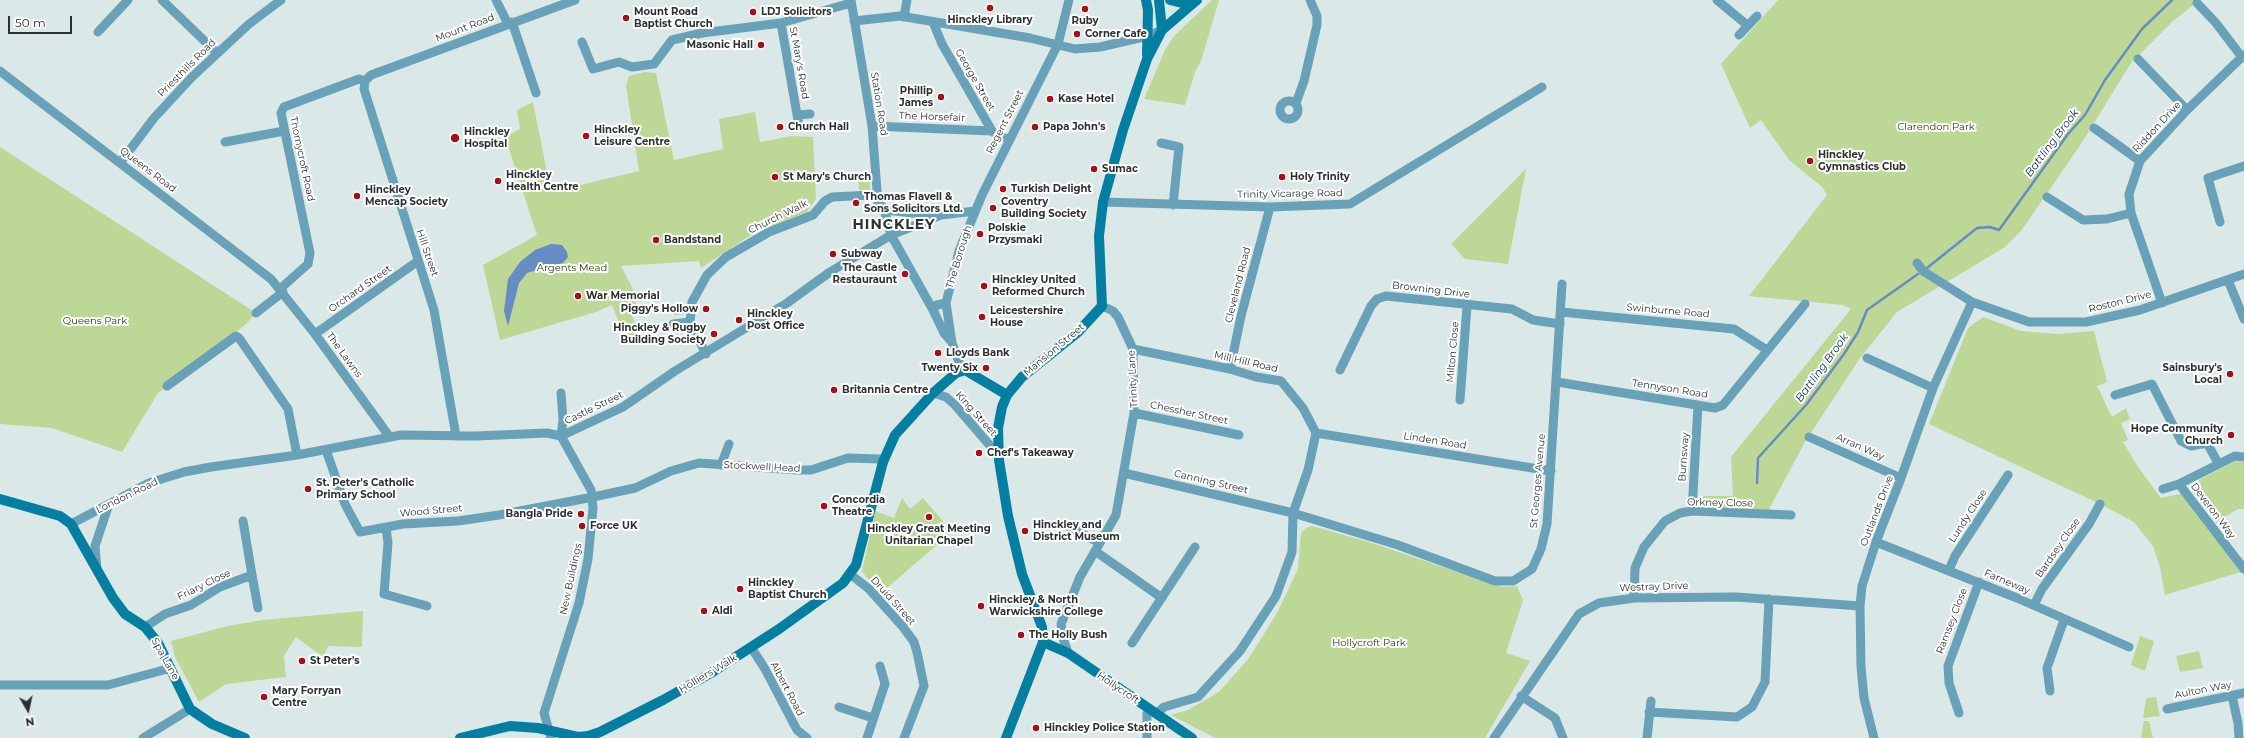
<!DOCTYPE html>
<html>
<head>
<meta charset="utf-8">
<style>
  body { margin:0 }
  #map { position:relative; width:2244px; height:738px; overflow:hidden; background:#dbe8e8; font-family:Montserrat,sans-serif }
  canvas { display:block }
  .north { position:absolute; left:8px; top:690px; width:40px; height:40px; -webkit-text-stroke:3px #fff; paint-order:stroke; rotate:171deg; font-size:11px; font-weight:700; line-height:16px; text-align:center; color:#2c3130 }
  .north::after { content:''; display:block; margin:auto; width:14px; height:18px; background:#2c3130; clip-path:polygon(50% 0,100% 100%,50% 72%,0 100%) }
  .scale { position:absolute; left:8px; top:16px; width:64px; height:18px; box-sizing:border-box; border:2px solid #2c3130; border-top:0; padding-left:5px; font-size:12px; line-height:14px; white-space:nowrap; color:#2c3130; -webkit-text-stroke:3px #fff; paint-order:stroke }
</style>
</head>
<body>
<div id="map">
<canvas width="2244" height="738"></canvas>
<div class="north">N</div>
<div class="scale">50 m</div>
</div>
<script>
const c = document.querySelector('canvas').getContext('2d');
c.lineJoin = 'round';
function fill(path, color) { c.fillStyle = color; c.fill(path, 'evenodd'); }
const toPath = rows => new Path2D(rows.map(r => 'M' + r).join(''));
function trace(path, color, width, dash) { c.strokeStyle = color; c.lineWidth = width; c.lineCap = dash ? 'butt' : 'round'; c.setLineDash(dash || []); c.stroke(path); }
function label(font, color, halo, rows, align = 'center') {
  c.font = font + ' Montserrat,sans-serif'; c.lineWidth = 4; c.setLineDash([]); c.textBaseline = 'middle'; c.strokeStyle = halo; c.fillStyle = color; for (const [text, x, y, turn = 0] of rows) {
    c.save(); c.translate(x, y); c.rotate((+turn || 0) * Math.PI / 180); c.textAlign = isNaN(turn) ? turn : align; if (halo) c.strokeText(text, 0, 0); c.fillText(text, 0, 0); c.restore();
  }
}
const green = toPath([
  [1212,0,1219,0,1201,61,1195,72,1185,105,1144,99,1165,50,1174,36],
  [1778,0,2200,0,2173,21,2131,63,2081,144,2021,231,2005,247,1897,312,1860,358,1805,442,1768,511,1698,507,1699,496,1733,496,1731,457,1851,309,1843,305,1749,296,1827,195,1822,187,1789,160,1761,120,1750,128,1721,64],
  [645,72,656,73,674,160,723,149,719,119,755,112,760,142,792,136,813,137,816,199,807,212,751,235,701,268,699,261,621,266,634,291,636,304,628,307,638,329,633,345,624,324,620,325,612,305,596,312,500,340,483,265,537,235,505,137,520,129,517,110,533,102,551,192,639,171,626,86,629,76],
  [0,147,256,313,245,325,158,393,122,452,52,428,0,424],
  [1526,169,1508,264,1465,259,1451,244],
  [858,174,870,174,870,190,859,190],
  [1983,317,2021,331,2057,334,2094,331,2107,382,2097,386,2112,417,2126,408,2130,419,2121,423,2128,440,2123,442,2138,467,2161,498,2185,493,2244,571,2165,595,2160,567,2153,546,2134,522,2100,504,1929,424,1968,328],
  [2236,461,2244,462,2244,509,2238,509,2216,522,2194,493,2195,482],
  [902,498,910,509,923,498,942,520,950,534,881,593,862,572,875,511,894,518],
  [1312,526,1369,542,1502,587,1517,586,1523,600,1506,653,1530,661,1485,738,1215,738,1171,715,1188,710,1219,692,1249,658,1277,613,1298,569,1301,533,1306,528],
  [363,611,362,647,328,646,323,657,296,637,284,656,286,677,226,684,199,702,175,657,171,641,228,626,262,620],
  [2140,636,2154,641,2145,671,2131,665],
  [2199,651,2203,668,2180,672,2176,656],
  [2156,697,2160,716,2143,718,2146,698],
  [2144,721,2149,721,2153,738,2141,738]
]);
const water = toPath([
  [551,244,562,245,567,252,568,257,563,263,527,273,519,283,508,326,504,311,508,279,520,262,535,250]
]);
const stream = toPath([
  [1927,268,1977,228,1990,227,1999,230,2068,134,2085,115,2105,80,2142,29,2172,0],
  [1757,483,1758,458,1806,405,1844,354,1858,332,1867,310,1918,274]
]);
const street = toPath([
  [162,0,217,53],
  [496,0,508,24],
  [851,0,872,126,878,203,886,210,921,214,941,215,975,211],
  [1717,0,1747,25],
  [2197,3,2216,23,2241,56],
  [904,17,907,0],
  [854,21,900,16,1030,38,1075,49,1100,47,1148,36,1162,30],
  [512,22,536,93],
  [933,22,942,44,992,131,998,136,1009,139],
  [781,23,799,126,794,127],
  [98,32,128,0],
  [1739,35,1757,16],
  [582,42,593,69,619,62,632,67,654,64,672,40,702,33,781,23,851,3],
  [2138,59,2187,110],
  [0,71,271,279,315,334,389,436],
  [365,81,364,89,434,310,456,436],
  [365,81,371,75,575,0],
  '1280 110a9 9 0 1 1 18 0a9 9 0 1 1-18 0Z',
  [1296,103,1304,81,1317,25,1317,16,1310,0],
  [797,115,810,114],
  [872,126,992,131],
  [2094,128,2140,161],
  [225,142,284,131],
  [1161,143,1179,147,1173,205],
  [120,163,154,118,192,77,249,24,281,0],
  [2047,197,2083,220,2107,219,2131,213],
  [1103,202,1270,207,1350,204,1542,87],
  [884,209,891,235,933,310],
  [2220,222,2208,178,2244,166],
  [1917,263,1923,271,1972,302,2029,322,2086,322,2140,310,2244,274],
  [2228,280,2244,319],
  [281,288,308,264,310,253,281,113,284,107,359,79,365,81],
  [946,303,937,305,933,310,944,333,950,340],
  [2162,303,2131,213,2129,194,2140,161,2187,110,2244,55],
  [676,310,690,309],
  [1561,312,1734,329,1767,350],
  [256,313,283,292],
  [673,324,690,322],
  [315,334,418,261],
  [1133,349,1230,369,1256,377,1281,381,1303,408,1316,433,1308,470,1293,513,1292,552,1276,596,1240,651,1198,697,1164,707,1156,714],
  [706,354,690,322,692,302,707,275,726,257,769,232,813,215,825,201,832,197,872,195,877,192],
  [1867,358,1933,388],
  [1230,369,1241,316,1270,207],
  [962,370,952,343,946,303,959,251,982,195,1058,44,1069,0],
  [1340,370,1371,306,1377,299,1386,296,1512,309,1533,320,1560,324],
  [1557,382,1715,408,1723,405,1805,304],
  [167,386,236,336,239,338,288,409,297,455],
  [561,393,563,420,561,436],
  [933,393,946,397,955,405,999,456],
  [2115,395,2152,384,2181,441,2191,446,2207,443,2218,463],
  [1460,400,1467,306],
  [1134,413,1239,435],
  [1316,433,1551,471],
  [1809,437,1901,478],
  [326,450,345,504,360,532,403,524,458,521,499,515,593,497,635,488,671,471,699,463,797,470,811,470,848,458,879,459,883,462],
  [2244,457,2235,456,2179,484,2244,569],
  [721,465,729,444],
  [1124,473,1293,513,1398,545,1495,581,1513,581,1532,569,1541,549,1547,524,1562,284],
  [2163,489,2179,484],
  [1692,511,1698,405],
  [71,524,149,483,184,472,211,467,297,455,401,435,476,436,547,433,561,436,623,407,675,371,787,303,830,272,891,235,941,215],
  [1069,527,1100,543],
  [386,528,388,543,384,594,427,606],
  [1876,542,2017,598,2129,647],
  [1095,551,1162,598],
  [97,569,95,546,109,504],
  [1949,570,1955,556,2008,475],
  [850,574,869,589,903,627,914,642,917,652,924,686,904,738],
  [252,575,258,608],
  [1634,598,1635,568,1644,547,1665,521,1680,513,1692,511,1791,515],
  [2034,605,2042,589,2089,524,2100,504],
  [145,627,165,614,191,605,220,587,252,575,243,521],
  [1132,643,1195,547],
  [751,647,765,669,797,730,807,738],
  [1068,653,1063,638,1061,624,1080,577,1116,515,1134,413,1133,349,1118,317,1113,311,1102,306],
  [0,685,108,685,171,668],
  [2050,691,2047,668,2064,620],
  [1521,696,1555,718,1563,738],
  [2232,696,2238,723,2239,738],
  [839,707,873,718],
  [2167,709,2244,693],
  [1649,712,1737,717,1752,707,1765,682,1769,599],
  [1959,713,1949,683,1948,666,1979,582],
  [143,738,190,709],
  [551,738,544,713,579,603,588,559,593,508,591,490,561,436],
  [867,738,885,684,880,666],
  [1147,738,1147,714,1149,709],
  [1494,738,1579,614,1599,603,1634,598,1736,597,1860,606],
  [1647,738,1651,701],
  [1874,738,1864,698,1861,667,1860,606,1862,586,1876,542,1901,478,1933,388,1972,302]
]);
const secondary = toPath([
  [1146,0,1148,10,1147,55],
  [1170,0,1190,5],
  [1162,30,1197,0],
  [0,499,60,516,71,524,113,598,125,614,145,627,158,643,190,709,212,724,245,738],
  [1043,642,1068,653,1192,738],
  [460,738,510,726,538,728,578,737,588,736,600,732,663,700,711,673,779,629,843,583,856,565,883,462,895,435,933,393,956,373,965,370,1007,395],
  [1006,738,1043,642,1042,627,1022,574,1008,516,999,460,998,428,1002,407,1007,395,1022,377,1078,332,1102,306,1099,236,1103,202,1123,130,1147,59,1162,30,1159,0]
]);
const markers = [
  [990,8,4,"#a60f1a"],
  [1085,9,4,"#a60f1a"],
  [753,12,4,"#a60f1a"],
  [626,18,4,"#a60f1a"],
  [1077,34,4,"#a60f1a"],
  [761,45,4,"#a60f1a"],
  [941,97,4,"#a60f1a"],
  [1050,99,4,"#a60f1a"],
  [780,127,4,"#a60f1a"],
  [1035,127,4,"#a60f1a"],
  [586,136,4,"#a60f1a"],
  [455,138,5,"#a60f1a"],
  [1810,161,4,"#a60f1a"],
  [1094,169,4,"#a60f1a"],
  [775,177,4,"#a60f1a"],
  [1282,177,4,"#a60f1a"],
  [498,181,4,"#a60f1a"],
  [1003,189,4,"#a60f1a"],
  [357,196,4,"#a60f1a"],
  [856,203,4,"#a60f1a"],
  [993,208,4,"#a60f1a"],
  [980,234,4,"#a60f1a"],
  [656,240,4,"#a60f1a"],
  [833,254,4,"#a60f1a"],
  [905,274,4,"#a60f1a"],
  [984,286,4,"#a60f1a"],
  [578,296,4,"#a60f1a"],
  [706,309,4,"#a60f1a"],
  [982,317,4,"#a60f1a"],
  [739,320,4,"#a60f1a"],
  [714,334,4,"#a60f1a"],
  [938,353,4,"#a60f1a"],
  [986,368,4,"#a60f1a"],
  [2230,374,4,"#a60f1a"],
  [834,390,4,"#a60f1a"],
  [2231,435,4,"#a60f1a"],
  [979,453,4,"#a60f1a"],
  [308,489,4,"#a60f1a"],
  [824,506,4,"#a60f1a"],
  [581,514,4,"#a60f1a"],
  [929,517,4,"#a60f1a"],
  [582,526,4,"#a60f1a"],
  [1025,531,4,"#a60f1a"],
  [740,589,4,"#a60f1a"],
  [981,606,4,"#a60f1a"],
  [704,611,4,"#a60f1a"],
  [1021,635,4,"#a60f1a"],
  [302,661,4,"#a60f1a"],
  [264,697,4,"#a60f1a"],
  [1036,728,4,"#a60f1a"]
];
const poiNames = [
  ["Mount Road",634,12],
  ["Baptist Church",634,24],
  ["LDJ Solicitors",761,12],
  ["Hinckley Library",990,20,"center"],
  ["Ruby",1085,21,"center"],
  ["Corner Cafe",1085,34],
  ["Masonic Hall",753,45,"right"],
  ["Phillip",933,91,"right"],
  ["James",933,103,"right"],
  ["Kase Hotel",1058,99],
  ["Church Hall",788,127],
  ["Papa John's",1043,127],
  ["Hinckley",594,130],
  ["Leisure Centre",594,142],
  ["Hinckley",464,132],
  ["Hospital",464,144],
  ["Hinckley",1818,155],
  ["Gymnastics Club",1818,167],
  ["Sumac",1102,169],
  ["Hinckley",506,175],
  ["Health Centre",506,187],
  ["St Mary's Church",783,177],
  ["Holy Trinity",1290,177],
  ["Turkish Delight",1011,189],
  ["Hinckley",365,190],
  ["Mencap Society",365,202],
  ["Thomas Flavell &",864,197],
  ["Sons Solicitors Ltd.",864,209],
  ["Coventry",1001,202],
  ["Building Society",1001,214],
  ["Polskie",988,228],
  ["Przysmaki",988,240],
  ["Bandstand",664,240],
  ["Subway",841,254],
  ["The Castle",897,268,"right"],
  ["Restauraunt",897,280,"right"],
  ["Hinckley United",992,280],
  ["Reformed Church",992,292],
  ["War Memorial",586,296],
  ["Piggy's Hollow",698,309,"right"],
  ["Leicestershire",990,311],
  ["House",990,323],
  ["Hinckley",747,314],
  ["Post Office",747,326],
  ["Hinckley & Rugby",706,328,"right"],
  ["Building Society",706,340,"right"],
  ["Lloyds Bank",946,353],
  ["Twenty Six",978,368,"right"],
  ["Sainsbury's",2222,368,"right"],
  ["Local",2222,380,"right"],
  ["Britannia Centre",842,390],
  ["Hope Community",2223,429,"right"],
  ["Church",2223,441,"right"],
  ["Chef's Takeaway",987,453],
  ["St. Peter's Catholic",316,483],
  ["Primary School",316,495],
  ["Concordia",832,500],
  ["Theatre",832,512],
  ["Bangla Pride",573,514,"right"],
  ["Hinckley and",1033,525],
  ["District Museum",1033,537],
  ["Force UK",590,526],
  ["Hinckley Great Meeting",929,529,"center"],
  ["Unitarian Chapel",929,541,"center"],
  ["Hinckley",748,583],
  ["Baptist Church",748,595],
  ["Hinckley & North",989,600],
  ["Warwickshire College",989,612],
  ["Aldi",712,611],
  ["The Holly Bush",1029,635],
  ["St Peter's",310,661],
  ["Mary Forryan",272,691],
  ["Centre",272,703],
  ["Hinckley Police Station",1044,728]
];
const streetNames = [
  ["Mount Road",465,28,-21],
  ["St Mary's Road",799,63,80],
  ["Priesthills Road",187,68,-45],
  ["George Street",975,80,60],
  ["Station Road",879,104,81],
  ["The Horsefair",932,117,2],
  ["Regent Street",1005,122,-63],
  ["Riddon Drive",2157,127,-47],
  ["Thornycroft Road",302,159,78],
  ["Queens Road",148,170,37],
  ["Trinity Vicarage Road",1290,194,-1],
  ["Church Walk",778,217,-26],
  ["Hill Street",427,253,71],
  ["The Borough",959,257,-73],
  ["Cleveland Road",1238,285,-76],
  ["Orchard Street",360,289,-35],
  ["Browning Drive",1431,290,7],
  ["Roston Drive",2120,302,-14],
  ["Swinburne Road",1668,311,5],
  ["Mansion Street",1054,350,-40],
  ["Milton Close",1453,352,-85],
  ["The Lawns",344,355,54],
  ["Mill Hill Road",1246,362,13],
  ["Trinity Lane",1133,379,-93],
  ["Tennyson Road",1670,389,9],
  ["Castle Street",594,408,-26],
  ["Chessher Street",1189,413,12],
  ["King Street",976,414,48],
  ["Linden Road",1435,441,9],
  ["Arran Way",1860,447,24],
  ["Burnsway",1684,457,-86],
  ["Stockwell Head",762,467,3],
  ["St Georges Avenue",1538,481,-85],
  ["Canning Street",1211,482,13],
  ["London Road",127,496,-26],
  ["Orkney Close",1720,503,1],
  ["Wood Street",431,511,-5],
  ["Outlands Drive",1877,511,-69],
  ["Deveron Way",2213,511,53],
  ["Lundy Close",1968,516,-57],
  ["Bardsey Close",2058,548,-55],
  ["New Buildings",571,579,-78],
  ["Farneway",2007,582,23],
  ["Friary Close",204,585,-26],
  ["Westray Drive",1654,587,-2],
  ["Druid Street",893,601,48],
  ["Ramsey Close",1952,621,-69],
  ["Spa Lane",165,659,61],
  ["Holliers Walk",708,674,-31],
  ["Hollycroft",1118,688,34],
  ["Albert Road",787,689,62],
  ["Aulton Way",2203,690,-11]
];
const parkNames = [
  ["Clarendon Park",1936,127],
  ["Argents Mead",572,268],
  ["Queens Park",95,321],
  ["Hollycroft Park",1369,643]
];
const waterNames = [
  ["Battling Brook",2052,143,-53],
  ["Battling Brook",1822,368,-54]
];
const districtNames = [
  ["HINCKLEY",894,225]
];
fill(green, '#bdd796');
fill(water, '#678bc3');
trace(stream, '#678bc3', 2.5);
trace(street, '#68a1b8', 9);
trace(secondary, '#057fa1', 10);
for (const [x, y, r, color] of markers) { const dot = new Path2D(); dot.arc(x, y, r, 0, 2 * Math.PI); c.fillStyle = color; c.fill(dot); trace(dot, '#fff', 1.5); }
label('bold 10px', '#2c3130', '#fff', poiNames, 'left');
label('10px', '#2c3130', '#fff', streetNames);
label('10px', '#2d3c0b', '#fff', parkNames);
label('italic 11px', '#05275a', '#fff', waterNames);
c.letterSpacing = '1px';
label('bold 14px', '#2c3130', '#fff', districtNames);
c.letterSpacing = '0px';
</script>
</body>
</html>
